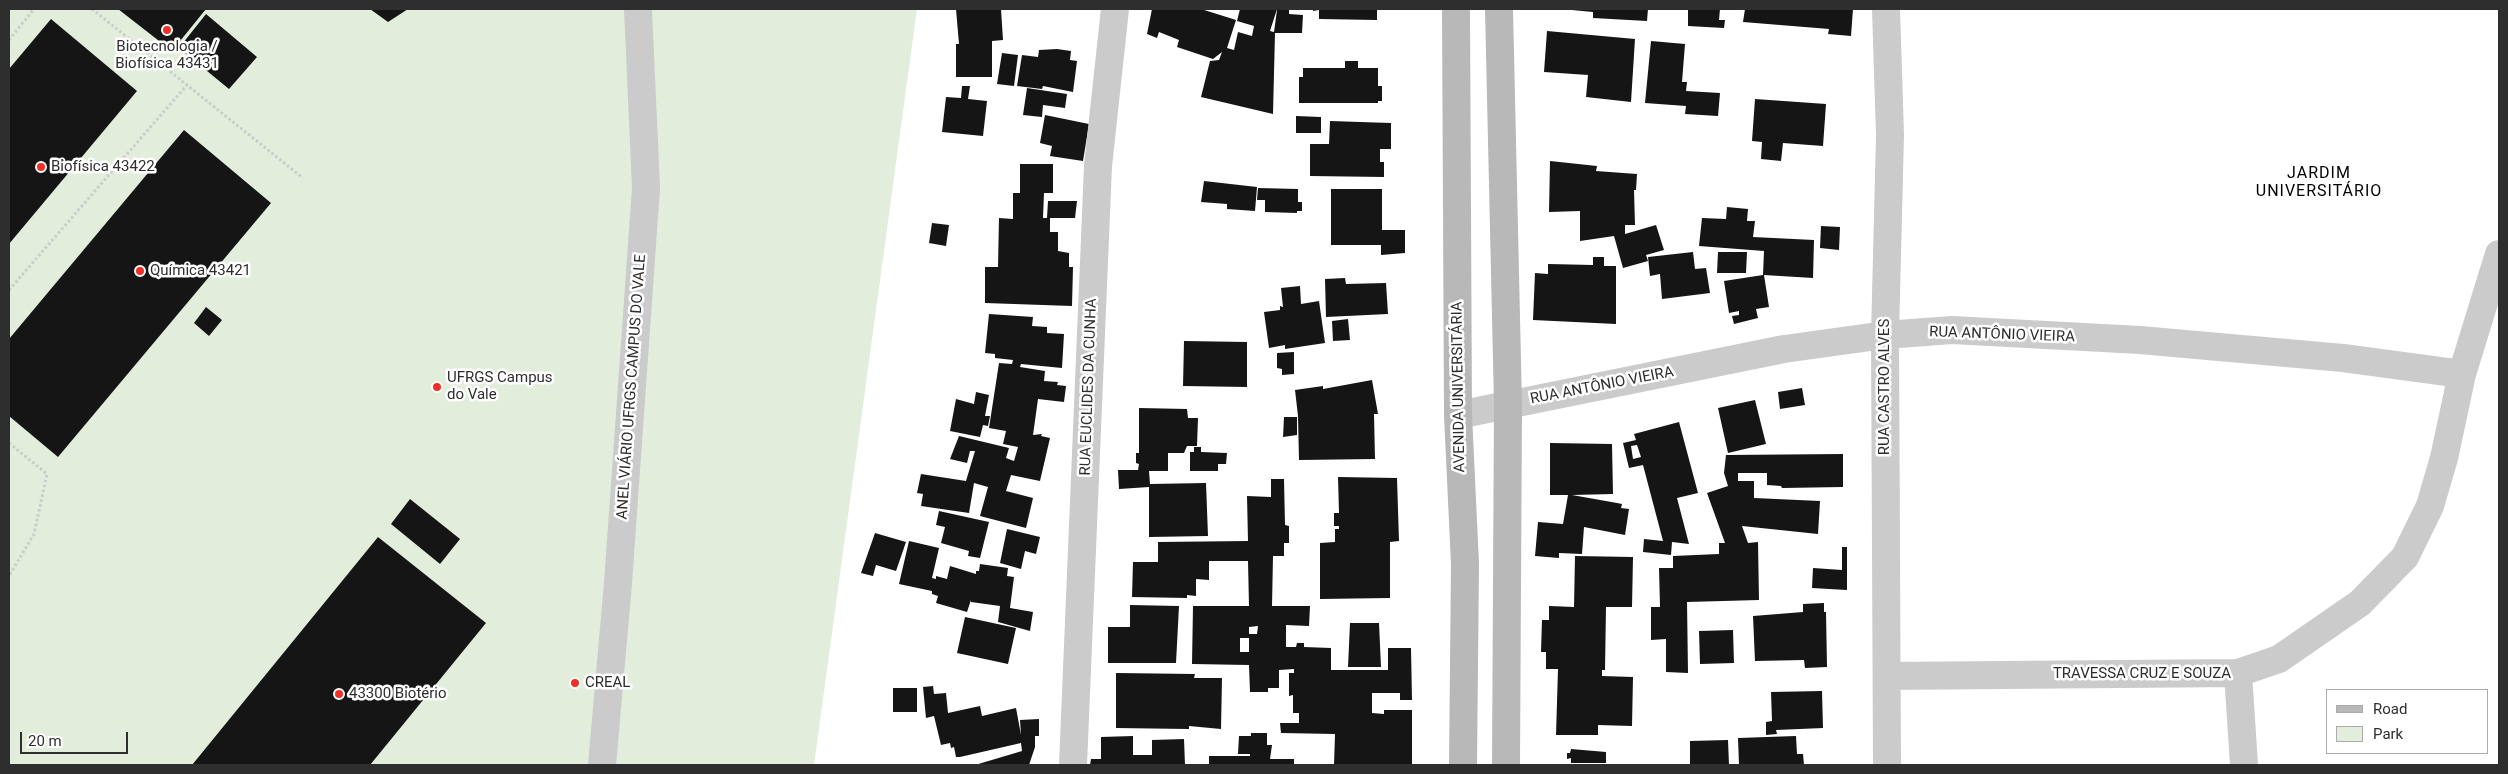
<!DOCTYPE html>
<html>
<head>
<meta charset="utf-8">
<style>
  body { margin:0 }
  #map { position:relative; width:2508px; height:774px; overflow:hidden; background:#fff; font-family:Roboto,sans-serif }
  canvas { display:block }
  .frame { position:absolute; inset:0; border:10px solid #2e2e2e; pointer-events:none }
  .legend { position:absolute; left:2326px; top:689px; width:162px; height:65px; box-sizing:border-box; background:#fff; border:1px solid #ababab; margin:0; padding:6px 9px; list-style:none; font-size:15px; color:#2e2e2e }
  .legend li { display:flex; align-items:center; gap:10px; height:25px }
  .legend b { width:25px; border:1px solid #ababab }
  .scale { position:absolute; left:20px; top:732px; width:108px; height:22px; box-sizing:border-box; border:2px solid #2e2e2e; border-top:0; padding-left:6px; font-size:15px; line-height:18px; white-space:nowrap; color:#2e2e2e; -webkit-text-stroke:4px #fff; paint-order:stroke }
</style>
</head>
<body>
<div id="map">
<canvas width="2508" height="774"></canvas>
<div class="frame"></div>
<ul class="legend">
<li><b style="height:6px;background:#b8b8b8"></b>Road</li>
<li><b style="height:14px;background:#e3eddb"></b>Park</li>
</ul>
<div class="scale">20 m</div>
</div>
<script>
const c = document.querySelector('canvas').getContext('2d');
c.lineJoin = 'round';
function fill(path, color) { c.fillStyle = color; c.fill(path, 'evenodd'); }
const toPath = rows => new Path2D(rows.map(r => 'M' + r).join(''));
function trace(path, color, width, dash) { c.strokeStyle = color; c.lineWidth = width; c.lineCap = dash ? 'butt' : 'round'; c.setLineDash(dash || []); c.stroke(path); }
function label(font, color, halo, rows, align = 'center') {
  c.font = font + ' Roboto,sans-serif'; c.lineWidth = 5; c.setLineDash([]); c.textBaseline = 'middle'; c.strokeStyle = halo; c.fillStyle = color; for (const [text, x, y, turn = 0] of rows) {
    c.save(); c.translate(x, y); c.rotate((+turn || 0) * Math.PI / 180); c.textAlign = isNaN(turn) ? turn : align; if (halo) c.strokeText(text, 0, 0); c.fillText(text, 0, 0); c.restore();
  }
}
const green = toPath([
  [9,9,917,9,814,765,9,765]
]);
const building = toPath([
  [118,9,206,9,172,51],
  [370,9,408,9,388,22],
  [956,9,1001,9,1003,40,992,41,992,77,956,77,956,44,959,44],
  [1152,9,1201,9,1236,20,1227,48,1234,50,1238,32,1252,36,1254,26,1237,21,1240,9,1277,9,1270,31,1274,32,1277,10,1289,9,1289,14,1303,15,1302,33,1275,33,1273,114,1201,97,1210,61,1219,60,1222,52,1213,59,1177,47,1179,40,1159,32,1157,38,1147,34],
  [1313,9,1377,9,1377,20,1319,19,1319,10,1313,11],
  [1561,9,1648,9,1647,21,1593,18,1593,12],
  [1688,9,1720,9,1719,20,1725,20,1724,28,1688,26],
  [1745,9,1853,9,1851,36,1828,34,1829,29,1743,22],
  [206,14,257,57,229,89,179,48],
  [51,19,137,91,9,244,9,69],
  [1547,31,1635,39,1631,102,1586,97,1588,75,1544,72],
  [1651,41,1685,44,1682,82,1687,82,1686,91,1720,93,1718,116,1685,114,1686,106,1645,103],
  [1057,49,1071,51,1070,60,1077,61,1073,92,1043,86,1042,89,1017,86,1022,55,1038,57,1039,50],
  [1002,53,1018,55,1014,86,997,84],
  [1345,61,1358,61,1358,68,1378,68,1378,86,1382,86,1382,101,1378,101,1378,103,1299,103,1299,77,1303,77,1303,68,1345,68],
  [962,86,970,86,968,99,987,101,983,136,942,132,946,97,961,98],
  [1027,88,1067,94,1065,108,1043,105,1042,117,1023,115],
  [1755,99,1826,104,1823,146,1783,143,1781,161,1761,159,1762,142,1752,141],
  [1045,115,1089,124,1083,161,1050,156,1052,146,1040,143],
  [1296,116,1321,117,1321,133,1296,133],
  [1330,121,1391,123,1391,149,1380,149,1380,162,1384,162,1384,177,1310,176,1310,144,1329,144],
  [184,130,271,203,58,457,9,416,9,339],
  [1550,161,1597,166,1596,171,1637,174,1636,190,1634,190,1635,225,1625,225,1625,234,1656,225,1664,250,1646,255,1648,261,1623,268,1614,236,1580,241,1580,211,1549,212],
  [1020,164,1053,164,1053,193,1044,193,1043,218,1047,218,1048,201,1077,201,1075,218,1050,218,1050,232,1058,232,1058,251,1069,253,1069,267,1073,267,1072,306,985,303,985,267,998,267,999,218,1013,219,1013,193,1020,193],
  [1204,181,1257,187,1255,211,1227,209,1227,204,1201,202],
  [1258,188,1298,189,1298,202,1302,202,1302,211,1297,211,1297,213,1265,212,1265,200,1257,200],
  [1331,189,1382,189,1382,230,1405,230,1405,253,1381,255,1381,245,1331,245],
  [1727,207,1748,209,1747,221,1755,221,1753,237,1814,240,1813,278,1764,275,1769,307,1756,309,1758,318,1734,324,1732,316,1739,315,1739,311,1729,313,1724,281,1763,275,1764,251,1699,246,1702,218,1726,219],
  [932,223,949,225,946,246,929,243],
  [1821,226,1840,227,1839,250,1820,248],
  [1693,252,1695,269,1706,268,1710,293,1662,299,1660,274,1650,276,1648,257],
  [1718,252,1747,252,1746,273,1717,273],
  [1593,257,1604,257,1604,266,1616,266,1616,324,1533,320,1535,273,1548,274,1548,264,1593,265],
  [1345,278,1346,284,1386,283,1388,314,1326,317,1325,279],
  [1300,286,1301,304,1319,301,1325,343,1285,349,1285,345,1269,348,1264,312,1280,310,1280,306,1283,307,1281,288],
  [206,307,222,320,209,336,194,323],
  [989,314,1033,317,1032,326,1047,327,1047,333,1064,334,1062,368,1021,364,1020,367,1045,371,1044,381,1058,382,1057,385,1066,386,1064,402,1038,399,1033,435,1042,434,1041,436,1050,438,1040,481,1011,475,1006,491,1033,498,1026,528,980,516,988,487,974,483,969,513,921,506,923,494,917,493,921,474,966,481,975,451,970,451,967,463,950,459,959,436,1009,448,1006,458,1014,461,1018,447,1003,444,1006,431,989,428,999,363,1012,364,1013,360,995,358,995,354,985,353],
  [1348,319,1350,340,1333,341,1332,321],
  [1184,341,1247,342,1247,387,1183,386],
  [1294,352,1294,374,1282,375,1282,369,1277,368,1277,353],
  [1372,380,1378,414,1374,414,1375,459,1299,460,1298,416,1295,390,1323,386,1323,389],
  [1802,388,1805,405,1780,409,1778,392],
  [976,392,989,395,985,416,990,416,988,426,983,425,980,437,950,431,956,399,974,404],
  [1755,400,1766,444,1728,453,1718,408],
  [1139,408,1187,409,1188,418,1198,418,1197,446,1187,446,1184,453,1168,453,1168,471,1149,471,1150,484,1206,483,1208,536,1149,537,1149,487,1119,489,1118,470,1138,470,1139,464,1136,463,1136,453,1139,453],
  [1284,417,1297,417,1297,435,1283,437],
  [1679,422,1698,493,1677,498,1689,544,1672,542,1671,555,1643,552,1644,539,1663,541,1643,465,1629,468,1623,443,1636,440,1634,434],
  [1637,445,1641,457,1633,459,1631,446],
  [1550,443,1612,444,1613,494,1572,495,1617,503,1622,504,1621,508,1629,509,1625,535,1584,527,1582,554,1559,553,1559,558,1535,556,1538,522,1563,524,1568,495,1550,495],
  [1194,447,1201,447,1201,452,1227,453,1226,464,1218,464,1218,471,1190,471,1190,452,1194,452],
  [1843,454,1843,487,1782,488,1781,486,1767,485,1767,473,1738,473,1738,481,1754,481,1754,498,1820,501,1818,534,1742,526,1748,543,1758,542,1759,600,1687,602,1688,673,1666,672,1666,639,1651,640,1651,607,1660,607,1659,568,1673,568,1673,556,1719,554,1719,543,1725,543,1707,493,1728,486,1724,473,1726,455],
  [1338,477,1397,478,1399,541,1390,542,1390,598,1320,599,1320,543,1335,542,1335,529,1339,529,1339,526,1334,526,1334,513,1339,513],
  [1271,479,1284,479,1285,525,1289,526,1289,543,1284,543,1284,556,1273,556,1272,606,1310,606,1309,626,1286,625,1286,647,1296,647,1297,643,1304,643,1304,647,1331,648,1331,670,1388,670,1388,648,1411,648,1412,700,1400,700,1400,693,1372,693,1372,713,1384,714,1384,710,1412,710,1412,765,1334,765,1335,734,1281,733,1280,723,1299,723,1299,713,1293,713,1293,695,1289,696,1289,673,1294,673,1294,669,1279,670,1279,688,1268,688,1268,692,1250,692,1249,665,1192,664,1193,606,1249,606,1248,561,1209,561,1209,580,1196,579,1196,596,1187,595,1187,598,1132,597,1133,562,1158,562,1158,542,1248,541,1247,496,1271,497],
  [1258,626,1257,634,1249,634,1249,627],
  [1240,638,1249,638,1249,652,1240,652],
  [410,499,460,539,440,564,391,524],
  [939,511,989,522,980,558,968,556,969,551,941,543,945,527,936,525],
  [1007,529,1040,537,1036,554,1025,551,1021,569,1000,563],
  [875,533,906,542,896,571,876,565,873,576,861,573],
  [378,537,486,623,370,765,192,765],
  [909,541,939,548,932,578,936,579,936,576,947,579,950,566,976,574,976,571,979,571,980,564,1008,568,1007,576,1014,577,1010,608,1033,612,1030,631,998,622,1000,606,971,602,971,600,967,612,936,603,938,596,932,594,932,591,899,584],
  [1842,547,1847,547,1847,590,1812,588,1813,568,1842,570],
  [1575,556,1633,557,1632,607,1606,607,1605,670,1602,670,1602,676,1633,677,1632,726,1598,725,1598,735,1556,735,1558,669,1546,669,1546,652,1541,652,1542,620,1549,620,1549,606,1574,607],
  [1824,603,1824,612,1826,612,1827,667,1805,668,1804,660,1755,661,1753,616,1803,612,1803,604],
  [1130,605,1179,606,1176,663,1108,663,1108,627,1130,627],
  [965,617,1016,628,1008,664,957,653],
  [1350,623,1379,623,1381,667,1348,667],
  [1733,630,1734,663,1700,664,1699,631],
  [1116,673,1195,674,1194,678,1222,678,1221,729,1189,726,1189,729,1116,728],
  [933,686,934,694,946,693,948,713,980,706,982,716,1016,708,1021,735,1020,720,1039,719,1039,736,1035,736,1035,747,1029,765,975,765,1022,751,1021,743,960,757,956,757,954,747,951,748,950,743,941,745,934,716,926,718,923,687],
  [893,688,917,688,917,712,893,712],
  [1822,691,1823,728,1776,730,1777,734,1766,735,1766,722,1772,721,1771,692],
  [1251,733,1267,733,1267,745,1272,745,1270,759,1294,759,1294,765,1209,765,1209,756,1250,756,1250,754,1238,754,1239,736,1251,736],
  [1133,736,1133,755,1152,755,1152,740,1184,739,1185,765,1090,765,1091,759,1101,759,1101,737],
  [1796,736,1797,754,1803,754,1804,765,1739,765,1738,738],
  [1728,740,1729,765,1690,765,1690,741],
  [1571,749,1606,752,1606,763,1571,763,1571,758,1567,759,1567,753,1570,753]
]);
const path = toPath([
  [92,9,303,178],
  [9,40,34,9],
  [9,290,187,85],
  [9,443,47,474,34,534,9,576]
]);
const minor = toPath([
  [1886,9,1890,135,1885,335,1887,765],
  [1458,415,1784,349,1885,335,1952,330,2140,340,2343,358,2462,374],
  [2238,673,2244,765],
  [1887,676,2238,673,2279,659,2360,603,2405,557,2430,506,2444,458,2462,374,2499,254],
  [1073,765,1098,166,1115,9]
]);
const tertiary = toPath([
  [602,765,618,583,646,188,638,9]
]);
const secondary = toPath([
  [1456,9,1458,415,1465,564,1463,765],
  [1499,9,1508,405,1506,765]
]);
const markers = [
  [167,30,5,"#f03026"],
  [41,167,5,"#f03026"],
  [140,271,5,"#f03026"],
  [437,387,5,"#f03026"],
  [575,683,5,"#f03026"],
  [339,694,5,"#f03026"]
];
const poiNames = [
  ["Biotecnologia /",167,47,"center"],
  ["Biofísica 43431",167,64,"center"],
  ["Biofísica 43422",51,167],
  ["Química 43421",150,271],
  ["UFRGS Campus",447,378],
  ["do Vale",447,395],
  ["CREAL",585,683],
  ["43300 Biotério",349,694]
];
const streetNames = [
  ["RUA ANTÔNIO VIEIRA",2002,335,2],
  ["RUA ANTÔNIO VIEIRA",1602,386,-11],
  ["ANEL VIÁRIO UFRGS CAMPUS DO VALE",632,387,-86],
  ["RUA EUCLIDES DA CUNHA",1089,387,-88],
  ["AVENIDA UNIVERSITÁRIA",1459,387,-91],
  ["RUA CASTRO ALVES",1885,387,-90],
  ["TRAVESSA CRUZ E SOUZA",2142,674]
];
const neighbourhoodNames = [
  ["JARDIM",2319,174],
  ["UNIVERSITÁRIO",2319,192]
];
fill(green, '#e3eddb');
fill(building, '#151515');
trace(path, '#cbcbcb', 3, [2.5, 2.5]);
trace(minor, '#cbcbcb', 28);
trace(tertiary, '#cbcbcb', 28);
trace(secondary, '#b8b8b8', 28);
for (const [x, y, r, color] of markers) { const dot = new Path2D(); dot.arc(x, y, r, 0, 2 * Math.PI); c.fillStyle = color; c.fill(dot); trace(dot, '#fff', 2); }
label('15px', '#2e2e2e', '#fff', poiNames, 'left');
label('15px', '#2e2e2e', '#fff', streetNames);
c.letterSpacing = '1px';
label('16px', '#000', '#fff', neighbourhoodNames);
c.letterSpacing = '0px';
</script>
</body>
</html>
